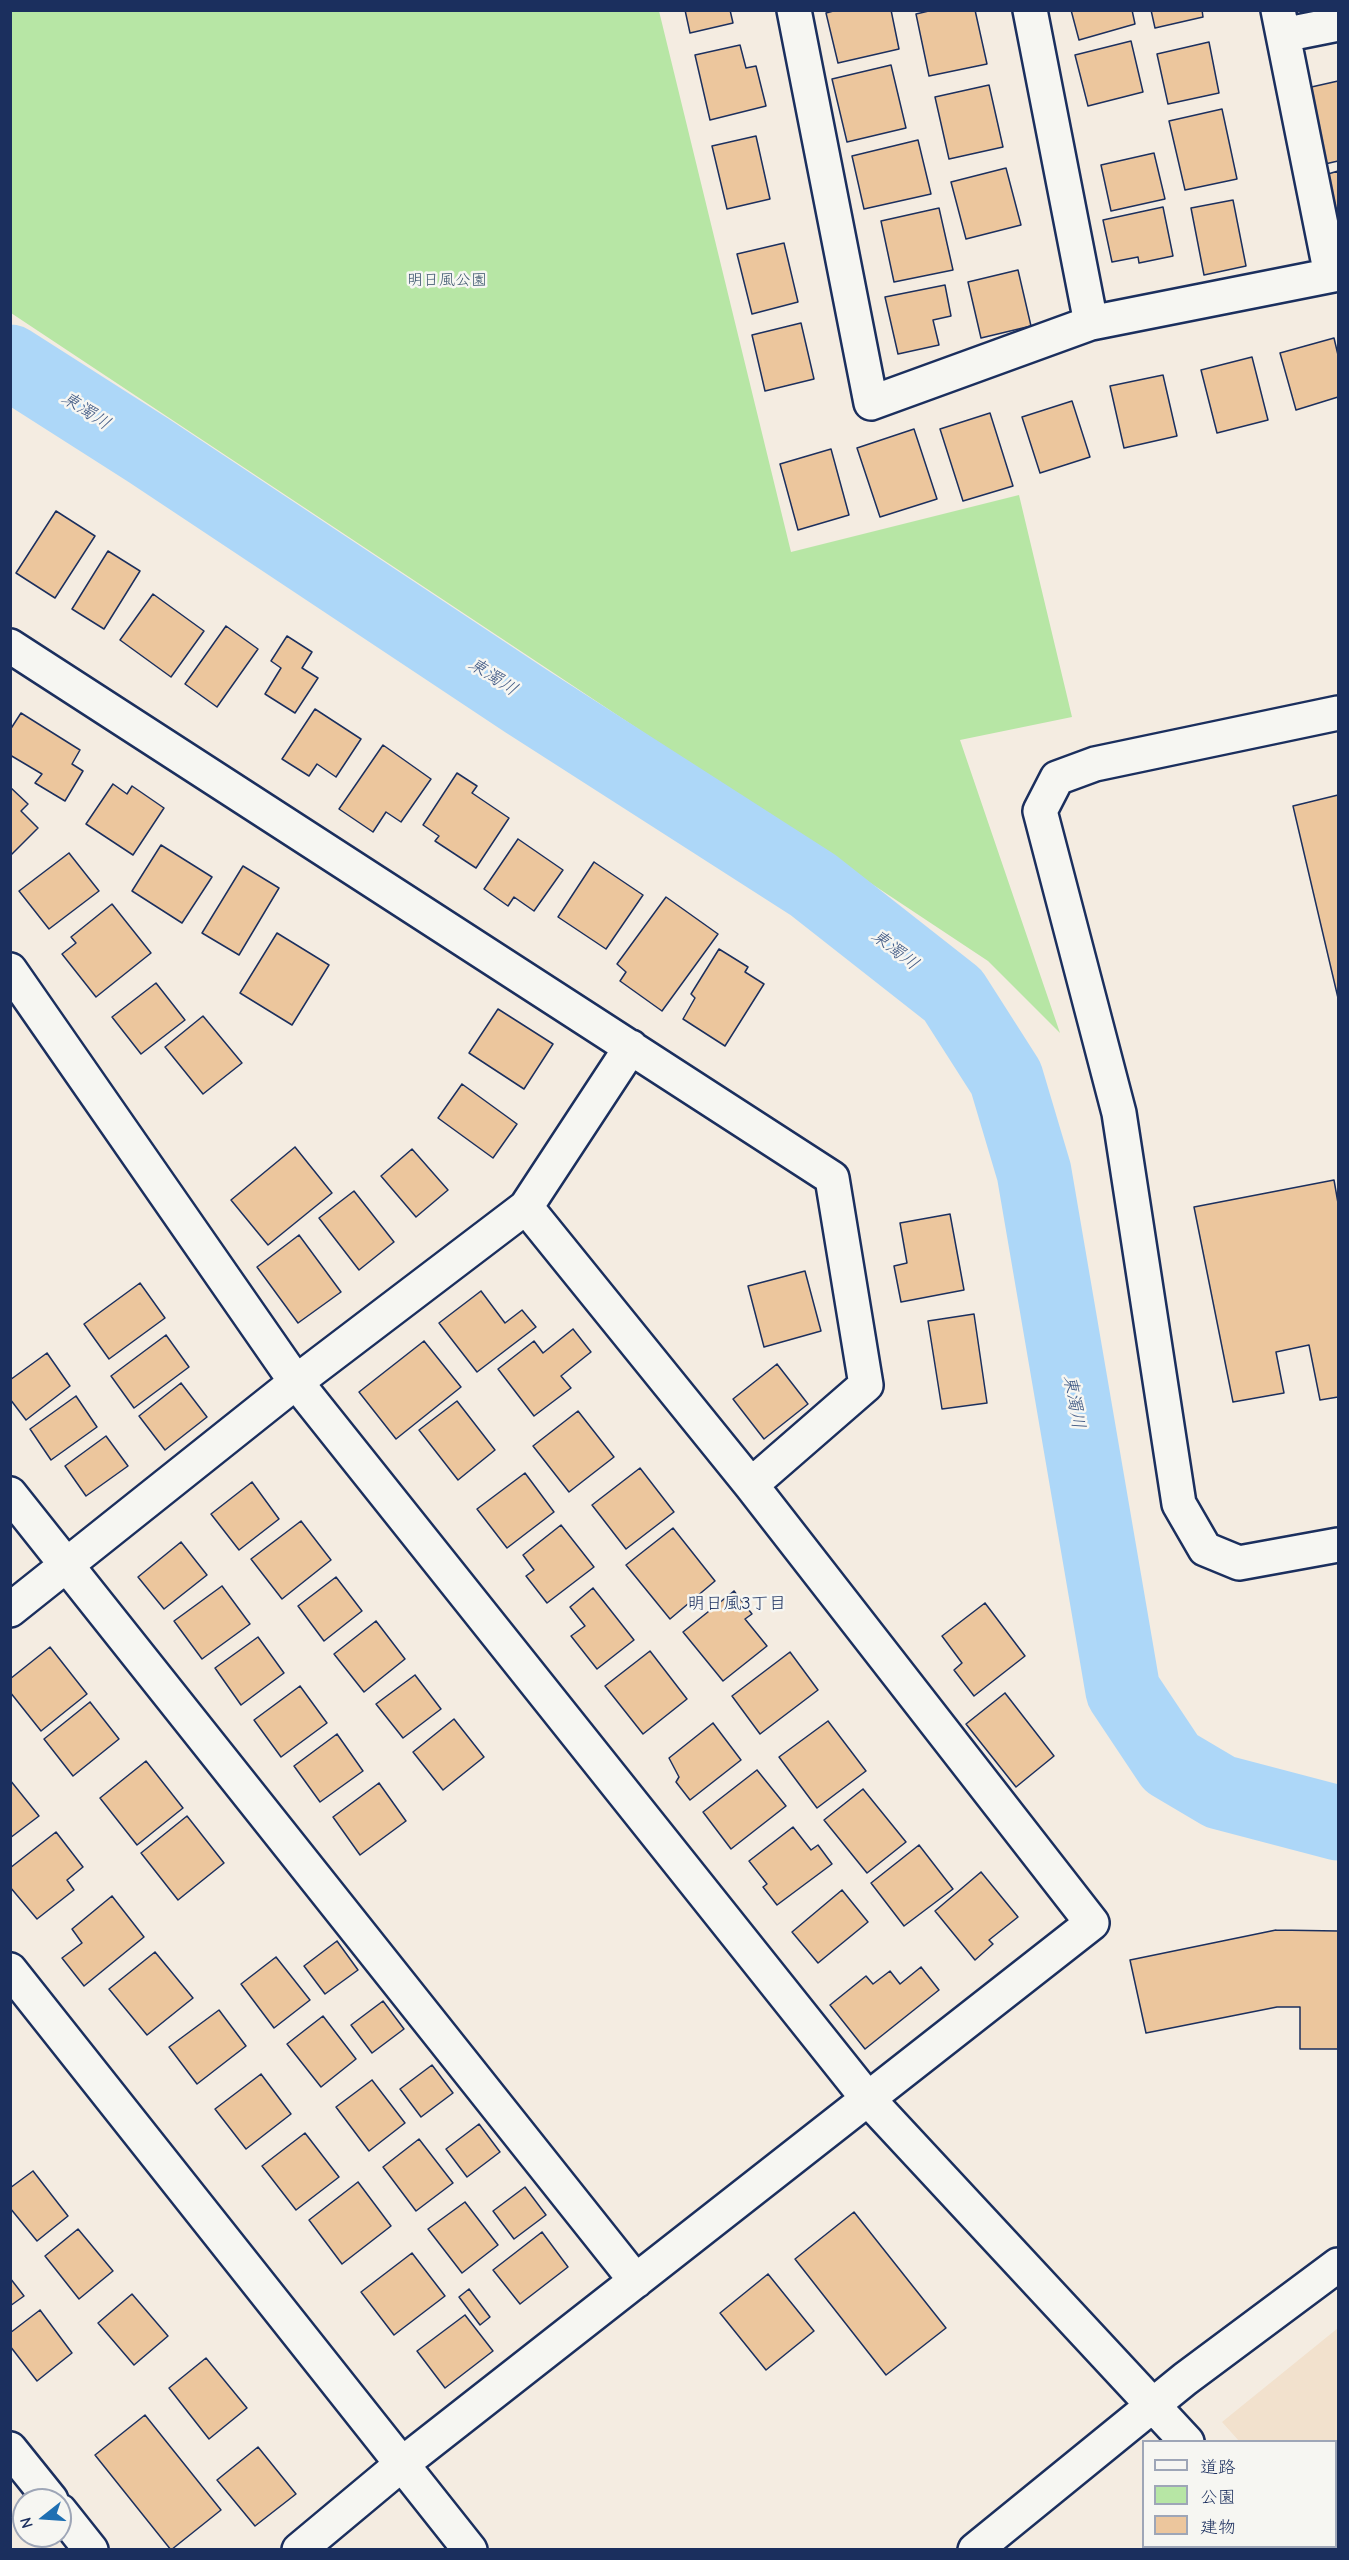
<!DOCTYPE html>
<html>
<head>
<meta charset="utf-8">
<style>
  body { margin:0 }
  #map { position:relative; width:1349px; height:2560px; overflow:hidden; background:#f4ece1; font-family:"Comic Neue","Klee One",sans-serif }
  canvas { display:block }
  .frame { position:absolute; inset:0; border:12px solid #1b2f5e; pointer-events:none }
  .legend { position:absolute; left:1142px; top:2440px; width:195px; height:108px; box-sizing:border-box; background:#f6f6f2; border:2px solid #9ea6b7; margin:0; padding:8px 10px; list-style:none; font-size:18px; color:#1b2f5e }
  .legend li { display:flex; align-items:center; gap:12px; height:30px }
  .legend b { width:30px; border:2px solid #9ea6b7 }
  .north { position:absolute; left:12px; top:2488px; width:60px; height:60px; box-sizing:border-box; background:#f6f6f2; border:2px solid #9ea6b7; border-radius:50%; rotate:253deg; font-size:16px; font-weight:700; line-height:24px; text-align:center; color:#1b2f5e }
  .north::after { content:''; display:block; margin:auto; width:21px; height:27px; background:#1f6fb2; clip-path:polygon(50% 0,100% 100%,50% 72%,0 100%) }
</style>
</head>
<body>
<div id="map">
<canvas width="1349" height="2560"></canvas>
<div class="frame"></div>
<ul class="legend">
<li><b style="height:8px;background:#f6f6f2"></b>道路</li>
<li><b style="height:16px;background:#b7e6a5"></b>公園</li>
<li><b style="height:16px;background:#ecc69d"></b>建物</li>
</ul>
<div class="north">N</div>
</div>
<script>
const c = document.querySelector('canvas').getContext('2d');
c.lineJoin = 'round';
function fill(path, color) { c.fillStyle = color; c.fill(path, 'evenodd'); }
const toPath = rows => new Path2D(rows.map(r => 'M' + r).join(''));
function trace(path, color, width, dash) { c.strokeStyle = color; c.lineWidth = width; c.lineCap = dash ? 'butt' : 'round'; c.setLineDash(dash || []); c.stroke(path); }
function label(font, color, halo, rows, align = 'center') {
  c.font = font + ' "Comic Neue","Klee One",sans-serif'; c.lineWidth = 5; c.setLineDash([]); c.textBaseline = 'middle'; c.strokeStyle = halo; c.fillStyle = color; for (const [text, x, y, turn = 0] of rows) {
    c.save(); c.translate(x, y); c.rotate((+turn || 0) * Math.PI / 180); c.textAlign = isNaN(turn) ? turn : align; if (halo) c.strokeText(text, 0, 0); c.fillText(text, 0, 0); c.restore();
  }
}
const built = toPath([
  [1338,2328,1338,2549,1334,2550,1331,2547,1336,2546,1336,2442,1239,2441,1222,2422]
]);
const green = toPath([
  [10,11,659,11,791,552,1019,495,1072,717,960,740,1060,1033,988,961,11,313]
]);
const river = toPath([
  [10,362,148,450,526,701,813,885,953,995,1006,1078,1034,1172,1123,1691,1171,1763,1220,1792,1338,1823]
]);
const building = toPath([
  [685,10,730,10,733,23,690,33,685,10],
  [837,10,891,10,899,49,838,63,826,13,837,10],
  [933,10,975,10,987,64,929,76,916,14,933,10],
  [1071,10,1132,10,1135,24,1079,40,1071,10],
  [1151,10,1202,10,1203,17,1155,28,1151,10],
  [1131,41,1143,92,1088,106,1075,55,1131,41],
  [1209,42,1219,93,1168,104,1157,54,1209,42],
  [740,45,746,68,756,66,766,106,710,120,695,55,740,45],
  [891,65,906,128,847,142,832,79,891,65],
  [1338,81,1338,161,1325,164,1307,88,1338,81],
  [989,85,1003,147,949,159,935,97,989,85],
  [1222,109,1237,179,1185,190,1169,121,1222,109],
  [756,136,770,199,727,209,712,146,756,136],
  [918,140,931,194,864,209,852,156,918,140],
  [1154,153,1165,199,1111,211,1101,165,1154,153],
  [1006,168,1021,225,966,239,951,182,1006,168],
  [1338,171,1338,219,1328,174,1338,171],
  [1233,200,1246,266,1204,275,1191,208,1233,200],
  [1163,207,1173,256,1139,263,1138,257,1112,262,1103,220,1163,207],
  [939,208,953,270,894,282,881,221,939,208],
  [784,243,798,302,752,314,737,254,784,243],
  [1018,270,1031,326,981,338,968,282,1018,270],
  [945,285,951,316,933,320,939,345,898,354,885,297,945,285],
  [801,323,814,379,765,391,752,335,801,323],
  [1334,338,1338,355,1338,397,1296,410,1280,353,1334,338],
  [1252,357,1268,420,1217,433,1201,370,1252,357],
  [1163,375,1177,436,1124,448,1110,386,1163,375],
  [1072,401,1090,457,1040,473,1022,417,1072,401],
  [990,413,1013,486,963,501,940,429,990,413],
  [914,429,937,499,880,517,857,448,914,429],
  [831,449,849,515,798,530,780,464,831,449],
  [56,511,95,536,55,598,16,573,56,511],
  [108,551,140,571,104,629,72,609,108,551],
  [153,594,204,631,171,677,120,640,153,594],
  [226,626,258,649,217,707,185,684,226,626],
  [287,636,312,652,302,668,318,678,295,713,265,694,281,668,271,661,287,636],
  [315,709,361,739,336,777,317,764,309,776,282,759,315,709],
  [21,713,80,750,72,764,83,771,65,801,35,783,42,774,10,755,10,730,21,713],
  [383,745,431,779,401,822,386,812,373,832,339,809,383,745],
  [457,773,477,786,472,793,509,818,476,868,435,841,439,836,423,825,457,773],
  [113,784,127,794,132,786,164,808,133,855,86,824,113,784],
  [10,787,28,804,21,811,38,828,10,856,10,787],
  [1338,795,1338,998,1293,806,1338,795],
  [518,839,563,870,534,911,514,897,508,906,484,889,518,839],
  [161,845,212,877,182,923,132,891,161,845],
  [69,853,99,891,49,929,19,891,69,853],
  [594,862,643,895,606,949,558,917,594,862],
  [243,866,279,888,239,955,202,933,243,866],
  [666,897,718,934,662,1011,620,981,626,972,617,964,666,897],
  [112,904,151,953,96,997,62,954,76,943,71,937,112,904],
  [277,933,329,965,292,1025,240,993,277,933],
  [719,949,748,967,745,972,764,984,725,1046,683,1019,695,998,691,994,719,949],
  [156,983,185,1020,141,1054,112,1017,156,983],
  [498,1009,553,1044,524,1089,469,1053,498,1009],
  [203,1016,242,1063,203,1094,165,1047,203,1016],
  [462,1084,517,1124,493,1158,438,1118,462,1084],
  [295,1147,332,1193,268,1245,231,1200,295,1147],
  [412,1149,448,1190,416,1217,381,1176,412,1149],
  [1334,1180,1338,1203,1338,1397,1320,1400,1309,1345,1276,1352,1284,1393,1233,1402,1194,1207,1334,1180],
  [354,1191,394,1242,359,1270,319,1218,354,1191],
  [950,1214,964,1290,901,1302,894,1266,907,1263,900,1223,950,1214],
  [299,1235,341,1292,298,1323,257,1267,299,1235],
  [805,1271,821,1331,764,1347,748,1286,805,1271],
  [140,1283,165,1318,109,1359,84,1324,140,1283],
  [481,1291,505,1323,522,1310,536,1327,477,1372,439,1323,481,1291],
  [974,1314,987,1403,942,1409,928,1321,974,1314],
  [573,1329,591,1352,561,1376,571,1388,534,1416,498,1369,534,1341,543,1353,573,1329],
  [166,1335,189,1367,134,1408,111,1376,166,1335],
  [424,1341,461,1387,396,1439,359,1392,424,1341],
  [47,1353,70,1386,26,1420,10,1399,10,1380,47,1353],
  [777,1364,808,1404,764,1439,733,1399,777,1364],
  [181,1383,207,1417,165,1450,139,1416,181,1383],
  [76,1396,97,1427,51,1460,30,1429,76,1396],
  [457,1401,495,1450,458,1480,419,1430,457,1401],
  [578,1411,614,1457,569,1492,533,1446,578,1411],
  [106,1436,128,1466,86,1496,65,1466,106,1436],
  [640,1468,674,1512,626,1549,592,1505,640,1468],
  [525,1473,554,1512,507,1548,477,1509,525,1473],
  [252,1482,279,1519,239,1550,211,1514,252,1482],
  [301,1521,331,1560,282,1599,251,1559,301,1521],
  [561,1525,594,1567,547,1603,526,1576,534,1570,523,1555,561,1525],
  [673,1528,715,1581,670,1619,626,1565,673,1528],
  [181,1542,207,1575,164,1609,138,1577,181,1542],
  [336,1577,362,1611,324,1641,298,1606,336,1577],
  [222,1586,250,1624,202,1659,174,1621,222,1586],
  [593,1588,634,1640,597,1669,571,1636,585,1626,570,1607,593,1588],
  [734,1591,752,1614,745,1619,767,1646,723,1681,683,1632,734,1591],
  [985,1603,1025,1656,974,1696,954,1670,962,1663,942,1636,985,1603],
  [376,1621,405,1659,364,1692,334,1654,376,1621],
  [258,1637,284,1673,241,1705,215,1668,258,1637],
  [50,1647,87,1694,41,1731,10,1692,10,1679,50,1647],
  [650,1651,687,1699,643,1734,605,1686,650,1651],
  [790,1652,818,1690,760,1734,732,1696,790,1652],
  [415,1675,441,1709,403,1738,376,1704,415,1675],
  [300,1686,327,1723,281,1757,254,1720,300,1686],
  [1005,1693,1054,1756,1016,1787,966,1724,1005,1693],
  [90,1702,119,1739,73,1776,44,1739,90,1702],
  [454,1719,484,1757,443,1790,413,1752,454,1719],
  [828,1721,866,1771,817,1808,779,1757,828,1721],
  [713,1723,741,1760,690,1800,676,1782,679,1777,669,1758,713,1723],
  [337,1734,363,1771,320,1802,294,1766,337,1734],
  [146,1761,183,1808,137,1845,100,1798,146,1761],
  [757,1770,786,1806,731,1849,703,1812,757,1770],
  [10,1780,39,1816,10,1838,10,1780],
  [379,1783,406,1821,360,1855,333,1817,379,1783],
  [863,1789,906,1842,867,1873,824,1820,863,1789],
  [187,1816,224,1863,178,1900,141,1853,187,1816],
  [793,1827,811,1850,818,1845,832,1864,777,1905,763,1887,767,1884,749,1861,793,1827],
  [56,1832,83,1867,67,1880,74,1890,37,1919,10,1887,10,1868,56,1832],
  [919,1845,953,1889,904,1926,871,1883,919,1845],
  [981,1872,1018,1917,989,1940,993,1944,975,1960,935,1911,981,1872],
  [842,1890,868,1922,818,1963,792,1932,842,1890],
  [112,1896,144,1937,84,1986,62,1958,82,1943,72,1929,112,1896],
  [1276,1930,1338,1931,1338,2049,1300,2049,1300,2007,1277,2007,1146,2033,1130,1960,1276,1930],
  [337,1941,358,1970,325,1994,304,1966,337,1941],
  [155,1952,193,1998,147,2035,109,1989,155,1952],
  [276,1957,310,2000,274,2028,241,1984,276,1957],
  [921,1967,939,1990,865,2049,830,2005,866,1976,873,1984,890,1971,900,1984,921,1967],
  [383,2001,404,2029,372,2053,351,2025,383,2001],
  [219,2010,246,2046,197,2084,169,2047,219,2010],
  [323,2016,356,2059,321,2087,287,2044,323,2016],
  [432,2065,453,2093,421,2117,400,2089,432,2065],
  [261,2074,291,2114,246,2149,215,2109,261,2074],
  [372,2080,405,2123,369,2151,336,2107,372,2080],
  [479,2124,500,2152,467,2177,446,2149,479,2124],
  [305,2133,339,2177,296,2210,262,2166,305,2133],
  [419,2139,453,2183,416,2211,383,2167,419,2139],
  [33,2171,68,2216,37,2241,10,2208,10,2188,33,2171],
  [358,2182,391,2226,342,2264,309,2220,358,2182],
  [525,2187,546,2215,514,2239,493,2211,525,2187],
  [465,2202,498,2245,462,2273,428,2229,465,2202],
  [854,2212,946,2328,886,2375,795,2259,854,2212],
  [78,2229,113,2271,79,2299,45,2256,78,2229],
  [542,2232,568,2267,520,2304,493,2270,542,2232],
  [412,2253,445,2296,394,2335,361,2292,412,2253],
  [768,2274,814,2331,766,2370,720,2313,768,2274],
  [10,2278,24,2296,10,2306,10,2278],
  [469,2289,490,2317,480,2325,459,2297,469,2289],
  [132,2294,168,2336,134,2365,98,2323,132,2294],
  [40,2310,72,2353,37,2381,10,2346,10,2333,40,2310],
  [465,2315,493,2351,445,2388,417,2351,465,2315],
  [206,2358,247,2408,209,2439,169,2388,206,2358],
  [145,2415,221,2510,171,2550,95,2455,145,2415],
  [258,2447,296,2494,255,2526,217,2480,258,2447],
  [1186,2546,1222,2546,1224,2550,1183,2550,1186,2546]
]);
const minor = toPath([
  [794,10,871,403,1091,323],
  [1030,10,1091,323,1338,274],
  [1278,10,1331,275],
  [1283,35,1338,24],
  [10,646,832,1178,866,1385,751,1485],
  [1338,713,1095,764,1057,778,1040,811,1119,1113,1179,1504,1205,1549,1239,1563,1338,1545],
  [10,970,296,1382,868,2099,1187,2442],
  [10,1494,636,2281],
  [10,1610,296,1382,526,1207,631,1047],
  [10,1970,470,2550],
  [10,2449,51,2500],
  [60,2511,91,2550],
  [1281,2546,1283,2550],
  [299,2550,402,2464,1092,1923,751,1485,526,1207],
  [975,2550,1185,2379,1338,2265]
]);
const parkNames = [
  ["明日風公園",447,280]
];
const waterNames = [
  ["東濁川",86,411,33],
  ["東濁川",493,677,33],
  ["東濁川",895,950,38],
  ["東濁川",1074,1402,80]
];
const neighbourhoodNames = [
  ["明日風3丁目",737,1604]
];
fill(built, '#f2e1cd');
fill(green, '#b7e6a5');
trace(river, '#add7f8', 75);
fill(building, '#ecc69d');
trace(building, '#1b2f5e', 1.5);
trace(minor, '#1b2f5e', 38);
trace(minor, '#f6f6f2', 33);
label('16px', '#3a546c', '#f6f6f2', parkNames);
label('italic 18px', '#405984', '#f6f6f2', waterNames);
label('18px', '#1b2f5e', '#f6f6f2', neighbourhoodNames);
</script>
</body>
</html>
